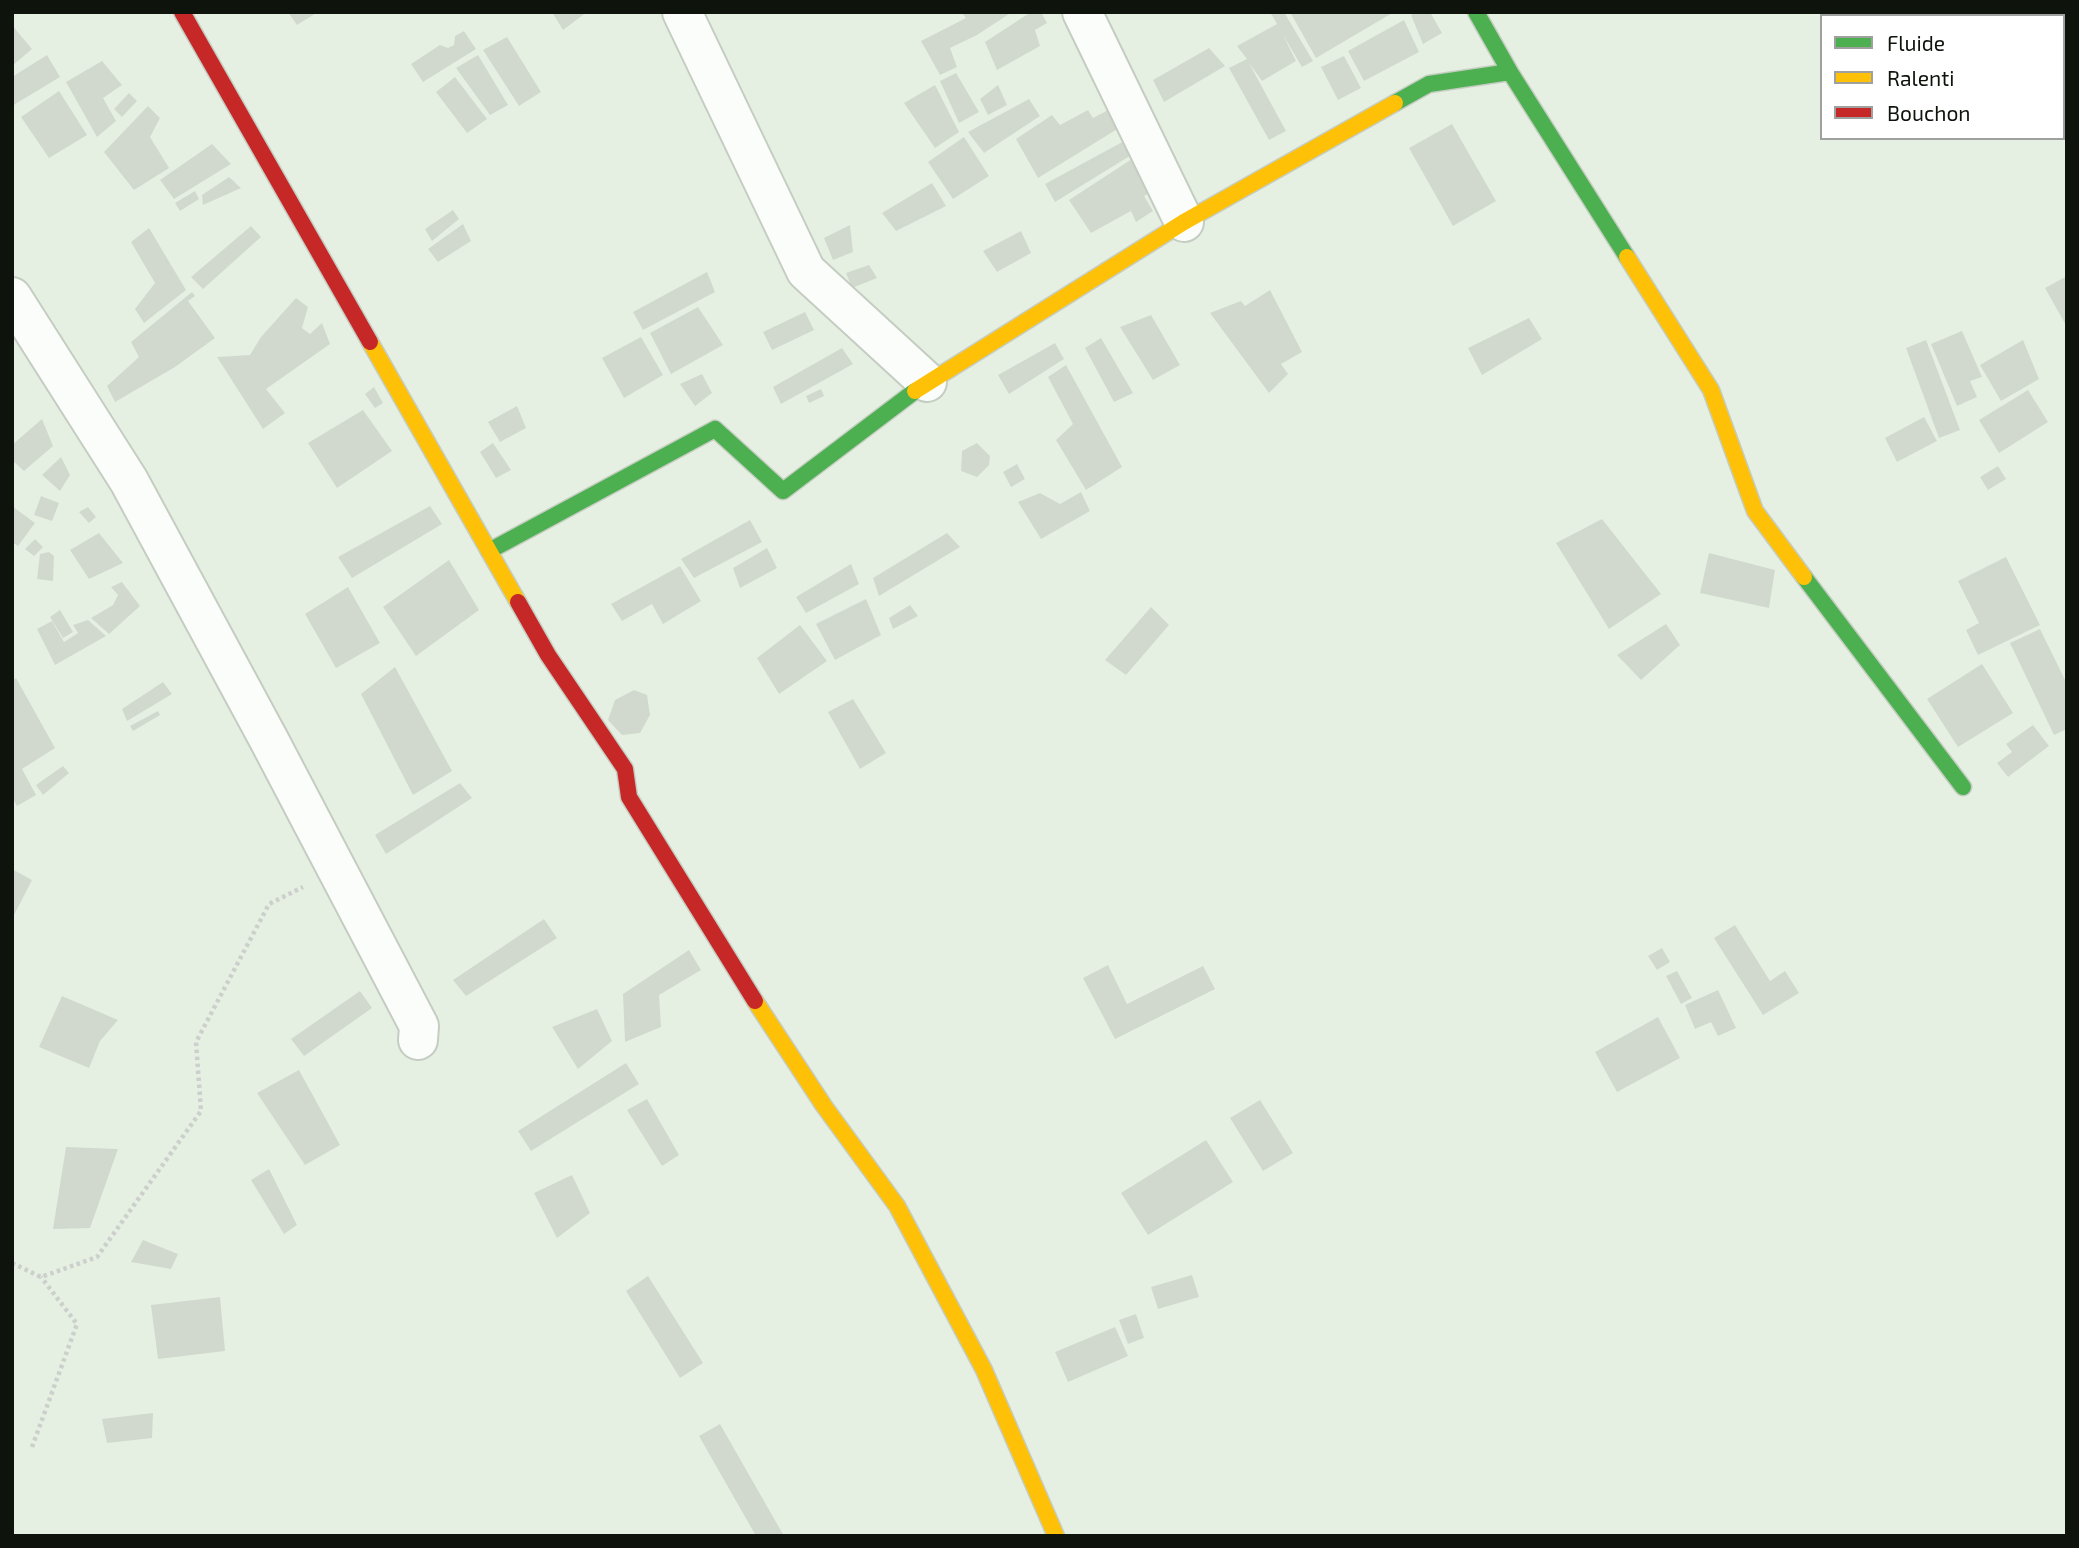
<!DOCTYPE html>
<html>
<head>
<meta charset="utf-8">
<style>
  body { margin:0 }
  #map { position:relative; width:2079px; height:1548px; overflow:hidden; background:#e6f0e2; font-family:"Exo 2",sans-serif }
  canvas { display:block }
  .frame { position:absolute; inset:0; border:14px solid #0e140c; pointer-events:none }
  .legend { position:absolute; left:1820px; top:14px; width:245px; height:126px; box-sizing:border-box; background:#fff; border:2px solid #9fa19e; margin:0; padding:9px 12px; list-style:none; font-size:21px; color:#0e140c }
  .legend li { display:flex; align-items:center; gap:14px; height:35px }
  .legend b { width:35px; border:2px solid #9fa19e }
</style>
</head>
<body>
<div id="map">
<canvas width="2079" height="1548"></canvas>
<div class="frame"></div>
<ul class="legend">
<li><b style="height:9px;background:#4caf50"></b>Fluide</li>
<li><b style="height:9px;background:#ffc107"></b>Ralenti</li>
<li><b style="height:9px;background:#c62828"></b>Bouchon</li>
</ul>
</div>
<script>
const c = document.querySelector('canvas').getContext('2d');
c.lineJoin = 'round';
function fill(path, color) { c.fillStyle = color; c.fill(path, 'evenodd'); }
const toPath = rows => new Path2D(rows.map(r => 'M' + r).join(''));
function trace(path, color, width, dash) { c.strokeStyle = color; c.lineWidth = width; c.lineCap = dash ? 'butt' : 'round'; c.setLineDash(dash || []); c.stroke(path); }
const building = toPath([
  [288,12,318,12,297,25],
  [552,12,587,12,563,30],
  [961,12,1012,12,977,35,950,48,957,67,940,75,921,41,966,18],
  [1031,12,1041,12,1047,23,1035,30,1040,46,997,70,985,42],
  [1270,12,1284,12,1313,61,1302,67,1283,35,1296,61,1262,81,1249,63,1286,131,1269,140,1229,68,1247,59,1237,46,1277,24],
  [1290,12,1394,12,1316,58],
  [1416,12,1430,12,1442,33,1423,44,1411,15],
  [1983,12,2067,12,2061,16,1985,16],
  [1404,20,1419,52,1364,81,1348,51],
  [12,25,32,49,12,66],
  [464,31,476,49,423,82,411,64,440,45,448,48,454,45,455,36],
  [507,37,541,92,519,106,483,50],
  [1209,48,1225,66,1164,102,1153,80],
  [47,55,60,77,12,106,12,77],
  [478,55,508,105,490,115,456,68],
  [1344,56,1361,88,1338,100,1321,67],
  [102,61,122,85,103,98,116,121,97,137,66,82],
  [956,73,979,112,959,123,940,81],
  [455,77,487,119,467,133,436,92],
  [935,85,959,132,935,148,904,103],
  [998,85,1007,105,988,115,980,99],
  [59,91,87,135,49,158,21,117],
  [129,93,137,101,122,117,114,109],
  [1029,99,1040,116,984,153,968,132],
  [148,106,160,118,150,137,169,168,134,190,104,152],
  [1110,109,1119,128,1038,178,1016,139,1052,115,1060,125,1088,110,1093,118],
  [1452,124,1496,201,1453,226,1409,148],
  [964,137,989,176,953,199,928,162],
  [1126,140,1133,154,1055,202,1045,184],
  [212,144,231,164,174,199,160,180],
  [1135,157,1154,190,1144,196,1153,211,1136,222,1131,211,1091,233,1069,200],
  [229,177,241,188,203,205,202,195],
  [932,183,946,206,896,231,882,213],
  [195,191,199,199,180,211,175,203],
  [453,210,459,219,432,241,425,229],
  [463,224,471,241,438,262,428,249],
  [850,225,853,252,833,260,824,238],
  [251,226,261,237,203,289,191,277],
  [149,228,186,290,144,323,135,309,155,283,131,242],
  [1021,231,1031,253,997,272,983,251],
  [869,265,877,278,852,288,846,273],
  [707,272,715,292,643,330,633,312],
  [2067,276,2067,327,2045,288],
  [1270,290,1302,352,1281,364,1288,374,1269,393,1210,313,1241,301,1245,306],
  [192,292,195,296,188,301,215,338,175,367,115,402,107,386,139,357,131,342],
  [296,298,308,307,302,328,310,334,322,323,330,344,266,389,285,413,263,429,217,357,250,355,261,337],
  [698,307,723,345,671,374,650,333],
  [805,312,814,330,772,350,763,332],
  [1151,315,1180,365,1153,380,1120,327],
  [1529,318,1542,339,1482,375,1468,348],
  [1962,331,1982,377,1970,381,1977,397,1957,406,1931,344],
  [641,337,663,375,624,398,602,358],
  [1101,338,1133,393,1114,402,1085,348],
  [1926,340,1960,430,1939,438,1906,348],
  [2023,340,2039,379,2001,401,1980,365],
  [1055,343,1064,359,1009,394,998,375],
  [842,348,853,364,781,404,773,387],
  [1066,365,1122,467,1086,490,1056,440,1073,424,1048,377],
  [702,374,712,393,695,406,680,384],
  [374,387,383,403,375,408,365,394],
  [821,389,824,396,809,403,806,396],
  [2028,390,2048,422,1999,453,1979,420],
  [517,406,526,428,500,442,488,422],
  [363,410,392,451,337,488,308,443],
  [1924,417,1937,441,1897,462,1885,438],
  [42,419,53,446,24,471,12,460,12,445],
  [493,443,511,470,496,478,480,452],
  [977,443,990,456,989,465,977,477,961,471,962,451],
  [61,457,70,475,60,491,42,475],
  [1017,464,1025,479,1011,487,1003,472],
  [1998,466,2006,479,1988,490,1980,477],
  [1081,492,1090,511,1041,539,1018,502,1040,493,1060,504],
  [41,496,59,503,52,521,34,515],
  [12,506,35,523,18,546,12,542],
  [430,506,442,524,352,578,338,557],
  [88,507,96,517,89,523,79,512],
  [1602,519,1661,594,1609,629,1556,543],
  [750,520,762,542,694,578,681,559],
  [99,533,123,563,89,579,70,550],
  [947,533,960,547,879,596,873,578],
  [35,539,43,547,34,556,25,549],
  [767,548,777,568,740,588,733,568],
  [49,552,54,556,53,581,37,579,40,554],
  [1709,553,1775,570,1769,608,1700,593],
  [2006,557,2040,625,1978,655,1966,630,1979,623,1958,581],
  [449,560,479,610,416,656,383,607],
  [851,564,859,584,806,613,796,597],
  [680,566,701,601,663,624,652,604,622,621,611,604],
  [122,582,140,606,109,634,91,618,113,605,118,595,111,587],
  [348,587,380,643,336,668,305,614],
  [866,599,881,635,835,660,816,624],
  [910,605,918,616,893,629,889,618],
  [1151,607,1169,625,1126,675,1105,660],
  [60,610,73,632,63,638,50,617],
  [88,620,106,636,55,665,37,629,52,621,64,642,78,633,73,625],
  [1666,624,1680,645,1641,680,1617,655],
  [800,625,827,661,779,694,757,658],
  [2040,629,2067,684,2067,729,2054,735,2010,643],
  [1982,664,2013,713,1958,747,1927,699],
  [395,667,452,771,413,795,361,694],
  [16,678,55,748,22,769,36,795,17,806,12,797,12,681],
  [163,682,172,694,127,721,122,709],
  [634,690,647,695,650,715,640,733,622,735,608,720,615,700],
  [853,699,886,753,860,769,828,712],
  [158,711,160,715,133,731,130,726],
  [2033,725,2049,746,2008,777,1997,763,2012,752,2006,744],
  [63,766,69,773,43,795,36,785],
  [460,783,472,798,386,854,375,835],
  [12,869,32,880,12,919],
  [544,919,557,938,466,996,453,980],
  [1735,925,1770,981,1785,971,1799,993,1763,1015,1714,938],
  [1662,948,1670,962,1657,970,1648,956],
  [689,950,701,970,659,995,661,1027,625,1042,623,994],
  [1108,965,1127,1004,1203,966,1215,989,1115,1039,1083,978],
  [1677,971,1692,998,1681,1004,1666,976],
  [1718,990,1736,1028,1718,1036,1711,1022,1695,1029,1685,1005],
  [360,991,372,1008,304,1056,291,1039],
  [62,996,118,1020,100,1041,89,1068,39,1047],
  [597,1009,612,1041,578,1069,552,1027],
  [1658,1017,1680,1058,1617,1092,1595,1052],
  [626,1063,639,1084,531,1151,518,1131],
  [299,1070,340,1145,305,1165,257,1093],
  [647,1099,679,1155,662,1166,627,1110],
  [1260,1100,1293,1153,1263,1171,1230,1118],
  [1206,1140,1233,1182,1148,1235,1121,1193],
  [66,1147,118,1149,90,1228,53,1229],
  [269,1169,297,1225,284,1234,251,1180],
  [572,1175,590,1213,557,1238,534,1193],
  [143,1240,178,1254,171,1269,131,1262],
  [1192,1275,1199,1297,1158,1309,1151,1287],
  [648,1276,703,1363,680,1378,626,1291],
  [220,1297,225,1351,158,1359,151,1305],
  [1136,1314,1144,1338,1128,1344,1119,1320],
  [1115,1327,1128,1356,1068,1382,1055,1352],
  [153,1413,152,1438,107,1443,102,1419],
  [720,1424,784,1536,756,1536,699,1436]
]);
const path = toPath([
  [12,1263,41,1277,97,1257,201,1111,196,1042,269,904,303,887],
  [32,1447,77,1324,41,1277]
]);
const street = toPath([
  [682,12,806,271,927,382],
  [1082,12,1184,222],
  [12,297,129,481,269,740,419,1026,418,1040]
]);
const fast = toPath([
  [1476,12,1510,72,1627,257],
  [1395,103,1429,84,1510,72],
  [489,551,715,429,783,491,915,391],
  [1804,577,1963,787]
]);
const slow = toPath([
  [1627,257,1711,390,1755,511,1804,577],
  [370,342,518,602],
  [915,391,1184,222,1395,103],
  [755,1001,824,1106,897,1206,984,1370,1056,1536]
]);
const jam = toPath([
  [182,12,370,342],
  [518,602,548,655,625,769,629,797,755,1001]
]);
fill(building, '#d1d9ce');
trace(street, '#c5cdc2', 42);
trace(fast, '#c5cdc2', 19);
trace(slow, '#c5cdc2', 19);
trace(jam, '#c5cdc2', 19);
trace(path, '#cccfcb', 4.5, [3.5, 3.5]);
trace(street, '#fbfdfb', 38);
trace(fast, '#4caf50', 16);
trace(slow, '#ffc107', 16);
trace(jam, '#c62828', 16);
</script>
</body>
</html>
